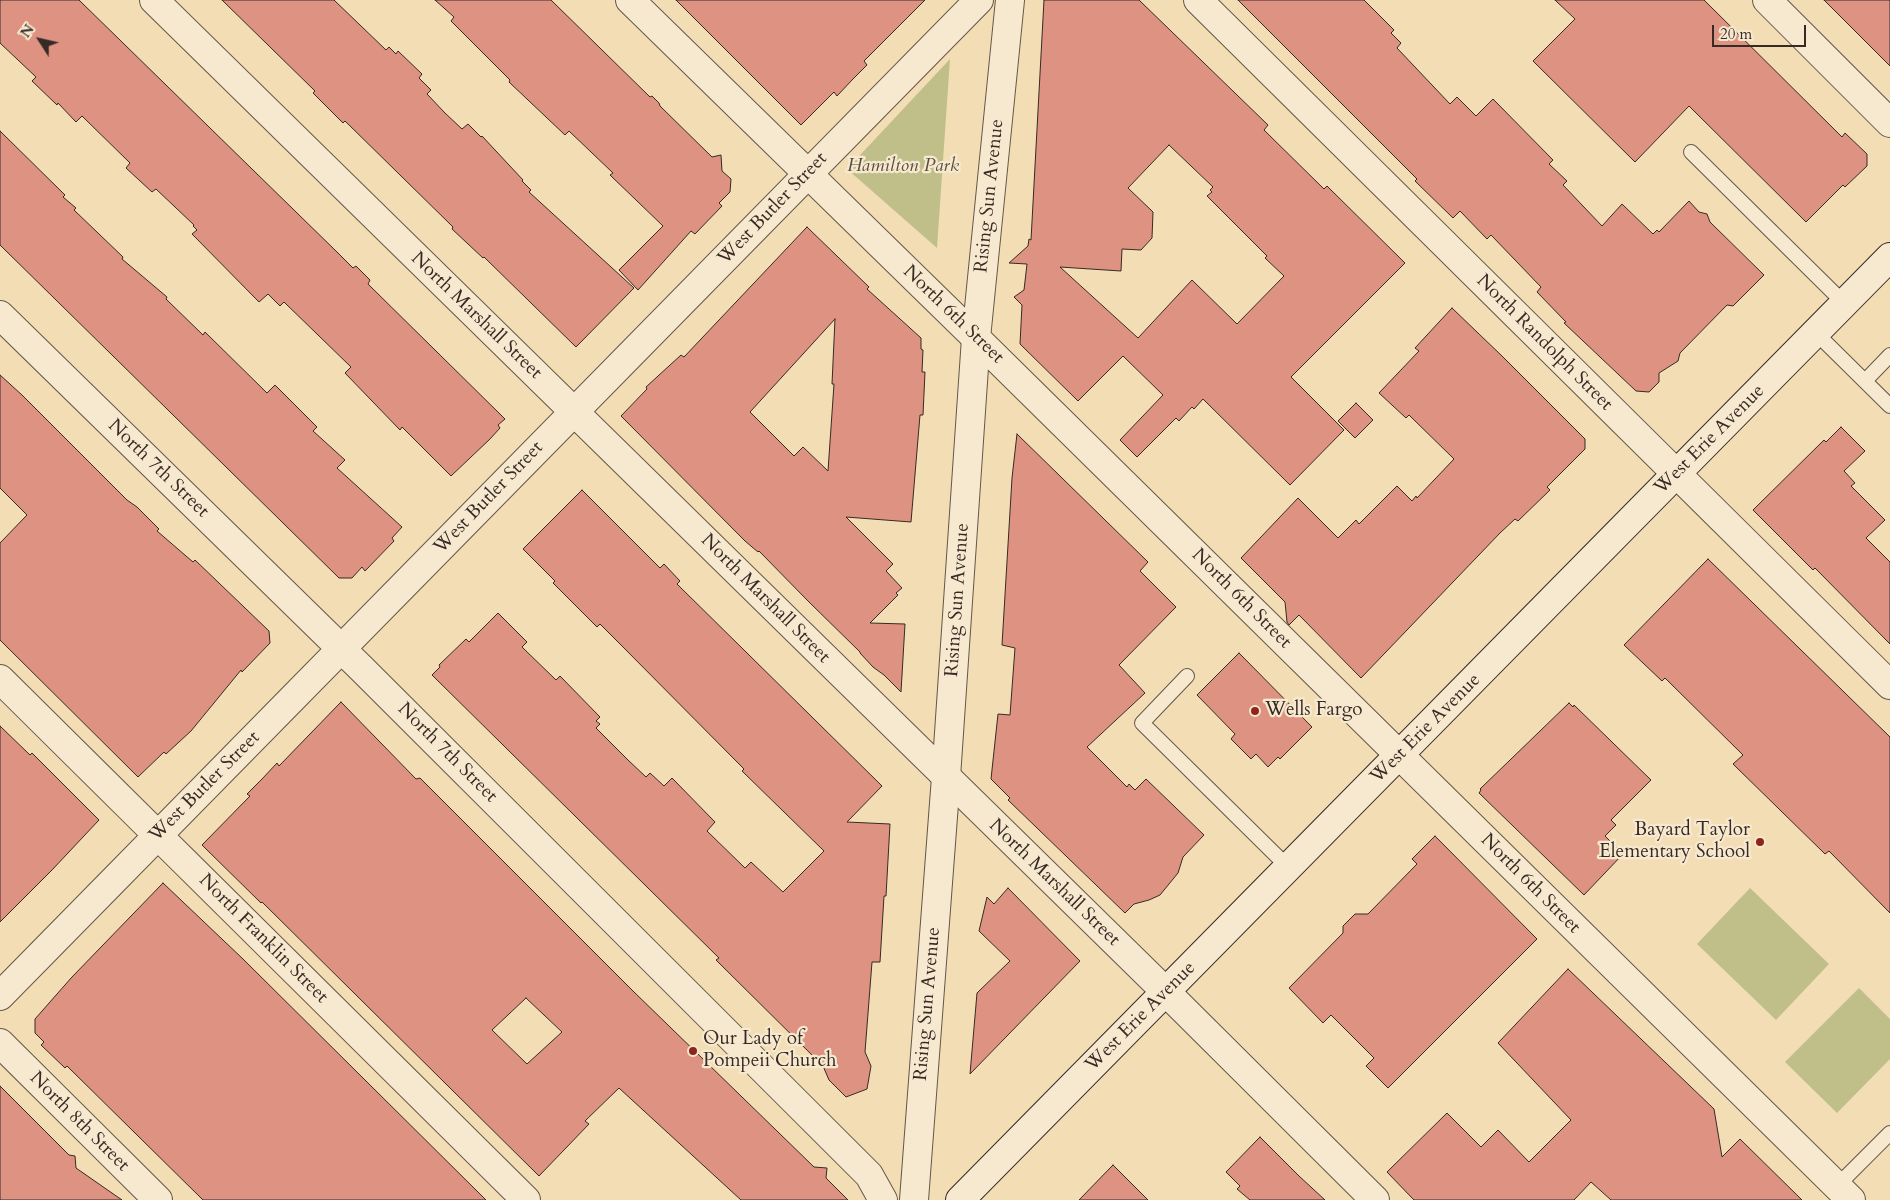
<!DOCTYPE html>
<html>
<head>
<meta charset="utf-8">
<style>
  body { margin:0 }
  #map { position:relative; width:1890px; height:1200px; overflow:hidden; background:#f3ddb5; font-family:Cardo,serif }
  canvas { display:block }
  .north { position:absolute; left:15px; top:15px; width:50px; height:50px; -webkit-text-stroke:4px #f7e9cf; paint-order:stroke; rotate:305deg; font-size:14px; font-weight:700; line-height:20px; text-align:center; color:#362a24 }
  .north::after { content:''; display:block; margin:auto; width:18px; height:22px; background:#362a24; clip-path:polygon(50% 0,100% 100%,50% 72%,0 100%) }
  .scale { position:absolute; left:1712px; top:25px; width:94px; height:22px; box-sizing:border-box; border:2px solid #362a24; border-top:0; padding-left:6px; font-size:15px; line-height:18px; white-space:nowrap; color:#362a24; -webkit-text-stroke:4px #f7e9cf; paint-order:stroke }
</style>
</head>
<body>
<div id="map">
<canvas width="1890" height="1200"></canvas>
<div class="north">N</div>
<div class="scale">20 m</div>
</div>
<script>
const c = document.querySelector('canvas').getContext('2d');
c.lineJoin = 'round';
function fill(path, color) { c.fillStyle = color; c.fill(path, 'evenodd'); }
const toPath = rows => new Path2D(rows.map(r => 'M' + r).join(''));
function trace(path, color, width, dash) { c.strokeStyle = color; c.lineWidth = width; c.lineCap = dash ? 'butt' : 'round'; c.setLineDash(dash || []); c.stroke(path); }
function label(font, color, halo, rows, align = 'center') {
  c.font = font + ' Cardo,serif'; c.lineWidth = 4.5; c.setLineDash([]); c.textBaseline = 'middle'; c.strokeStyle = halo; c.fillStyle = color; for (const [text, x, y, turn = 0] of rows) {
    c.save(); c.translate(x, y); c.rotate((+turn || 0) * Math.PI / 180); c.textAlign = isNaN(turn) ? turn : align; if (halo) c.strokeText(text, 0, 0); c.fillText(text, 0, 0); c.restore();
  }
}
const green = toPath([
  [950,59,937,248,847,169],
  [1750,888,1829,964,1776,1020,1697,944],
  [1859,988,1890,1019,1890,1059,1837,1113,1785,1062]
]);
const building = toPath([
  [0,0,79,0,338,253,353,268,356,266,370,280,368,284,505,419,498,425,500,428,490,439,451,476,402,427,400,430,345,373,351,367,284,302,280,306,268,294,259,302,192,234,197,230,193,226,194,225,156,189,152,192,126,168,130,163,82,116,76,122,58,103,57,105,32,81,36,77,0,43,0,0],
  [222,0,334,0,386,50,389,47,396,54,398,51,422,74,419,78,431,90,427,94,445,113,462,129,468,124,481,137,482,136,523,180,522,181,531,190,529,192,634,288,576,347,484,257,483,258,452,229,453,227,345,121,343,123,313,93,315,91,222,0],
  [435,0,551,0,650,97,652,96,659,103,660,106,712,157,721,155,722,171,731,179,730,192,719,203,722,206,695,234,691,231,638,290,619,270,663,226,610,175,613,173,569,131,565,135,509,82,510,80,451,21,454,17,435,0],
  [676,0,925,0,864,61,867,65,853,79,837,96,834,92,801,125,676,0],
  [1044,0,1139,0,1268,125,1264,130,1324,189,1327,186,1405,263,1291,377,1344,430,1290,485,1203,399,1194,409,1192,407,1179,421,1176,418,1137,457,1120,440,1163,395,1123,356,1078,401,1020,344,1022,305,1014,297,1024,290,1027,264,1009,263,1028,246,1029,239,1031,240,1044,0],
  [1169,145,1213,187,1210,190,1212,192,1207,196,1267,256,1265,258,1284,276,1237,324,1192,280,1138,338,1060,267,1121,271,1122,249,1141,250,1152,238,1153,212,1128,188,1169,145],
  [1238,0,1364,0,1394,30,1391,33,1401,43,1397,48,1450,104,1457,97,1476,116,1493,99,1553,160,1549,164,1567,181,1563,185,1602,226,1622,204,1653,234,1657,230,1659,232,1689,201,1699,212,1707,214,1710,222,1764,275,1733,306,1727,305,1680,353,1678,361,1659,373,1659,382,1649,392,1636,391,1564,323,1566,322,1537,292,1541,287,1491,235,1487,239,1460,211,1453,218,1415,181,1417,179,1238,0],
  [1555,0,1704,0,1842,137,1845,133,1867,154,1867,166,1845,187,1843,185,1806,222,1689,106,1635,162,1533,61,1575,19,1555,0],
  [1824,0,1890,0,1890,66,1824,0],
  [0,131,65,195,63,197,76,208,74,210,123,257,122,259,167,297,166,299,203,335,205,332,267,393,275,385,317,427,313,431,345,460,337,468,402,527,392,538,394,541,365,571,362,567,352,578,339,578,0,245,0,131],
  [807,227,869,287,867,289,921,338,921,349,923,350,922,372,925,372,923,415,920,415,911,522,846,517,893,564,886,571,902,588,896,593,898,595,870,623,905,624,901,692,884,675,873,667,860,653,860,652,808,601,759,551,758,552,745,541,621,416,647,389,646,387,681,355,684,357,807,227],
  [835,319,832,384,834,384,828,471,803,447,794,456,750,412,835,319],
  [1452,308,1503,357,1585,439,1585,449,1547,487,1550,490,1518,521,1515,519,1500,533,1361,678,1299,615,1289,625,1287,622,1285,602,1241,558,1298,498,1338,538,1356,520,1359,524,1397,486,1412,501,1416,496,1417,498,1454,459,1409,415,1406,418,1379,393,1419,351,1415,348,1452,308],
  [0,375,22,395,127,500,137,507,159,529,157,531,193,562,195,560,269,631,270,643,242,672,241,670,191,731,166,754,164,752,138,777,0,640,0,543,27,515,0,488,0,375],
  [1356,403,1373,420,1355,438,1338,421,1356,403],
  [1841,427,1865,451,1844,471,1855,483,1851,486,1885,520,1866,538,1890,562,1890,644,1815,568,1813,570,1753,510,1824,440,1826,442,1841,427],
  [1017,434,1148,562,1140,571,1176,607,1119,665,1145,693,1087,747,1127,787,1129,784,1135,790,1146,779,1204,835,1183,857,1178,873,1160,895,1149,900,1134,904,1125,913,1008,800,1010,798,991,779,998,714,1010,715,1015,648,1002,645,1012,478,1017,434],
  [582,490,660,568,664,564,680,581,677,584,882,786,847,822,890,824,886,896,884,896,880,962,872,962,865,1052,871,1066,867,1089,846,1097,829,1080,823,1066,716,960,719,958,432,675,440,667,439,665,466,639,469,642,498,613,527,642,522,647,556,680,560,676,600,717,596,721,600,724,596,728,628,760,646,777,650,773,664,786,672,778,715,822,707,831,745,868,751,862,783,892,824,851,742,771,744,769,619,643,600,624,597,627,553,583,555,581,523,549,582,490],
  [1708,559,1890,737,1890,913,1829,851,1825,854,1733,764,1743,755,1665,678,1662,681,1624,645,1708,559],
  [1239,653,1312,727,1280,759,1278,757,1268,767,1256,754,1251,759,1231,739,1235,734,1197,695,1239,653],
  [341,702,416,779,420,778,633,991,814,1167,827,1168,826,1178,848,1200,741,1200,619,1088,585,1121,589,1124,539,1176,262,902,261,903,202,845,250,796,247,794,262,779,277,763,279,766,341,702],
  [526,998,562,1032,527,1064,492,1030,526,998],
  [1569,703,1573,707,1574,705,1651,780,1611,820,1616,825,1605,836,1623,854,1584,895,1479,793,1481,790,1480,789,1569,703],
  [0,726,30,755,32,753,99,820,52,870,0,922,0,726],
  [1435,836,1537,939,1388,1088,1366,1066,1374,1058,1331,1015,1323,1023,1289,988,1343,933,1343,926,1355,914,1368,914,1417,864,1412,859,1435,836],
  [163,883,243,959,486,1200,203,1200,67,1066,65,1068,41,1045,44,1042,35,1033,35,1019,72,977,163,883],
  [1008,888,1080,961,970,1074,977,993,1010,961,979,931,987,897,994,904,1008,888],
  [1568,969,1714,1109,1722,1157,1740,1139,1802,1200,1611,1200,1591,1182,1574,1200,1414,1200,1387,1172,1447,1113,1481,1147,1498,1130,1529,1162,1571,1120,1498,1043,1568,969],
  [0,1086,69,1155,75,1156,76,1168,122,1200,0,1200,0,1086],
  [1260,1137,1299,1176,1325,1200,1250,1200,1237,1189,1240,1186,1226,1172,1260,1137],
  [1113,1165,1148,1200,1079,1200,1113,1165]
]);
const service = toPath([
  [1691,152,1844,303],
  [1816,333,1890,406],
  [1865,381,1890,355],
  [1187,676,1142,723,1289,868],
  [1837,1186,1890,1133]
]);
const minor = toPath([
  [154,0,1166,992,1375,1200],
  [630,0,976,338],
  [1198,0,1890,685],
  [0,315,362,669,869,1175,883,1200],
  [0,679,526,1200],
  [0,996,979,0],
  [0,1043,158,1200]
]);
const tertiary = toPath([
  [1767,0,1890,123],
  [976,338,1851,1200],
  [914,1200,946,777,976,338,1010,0]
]);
const secondary = toPath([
  [960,1200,1890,257]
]);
const markers = [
  [1255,711,5,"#8f2418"],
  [1760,842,5,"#8f2418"],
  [693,1051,5,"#8f2418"]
];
const parkNames = [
  ["Hamilton Park",903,167]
];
const streetNames = [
  ["Rising Sun Avenue",990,196,-84],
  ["West Butler Street",773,209,-46],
  ["North 6th Street",953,315,44],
  ["North Marshall Street",476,316,44],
  ["North Randolph Street",1544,343,45],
  ["West Erie Avenue",1710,440,-45],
  ["North 7th Street",158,469,44],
  ["West Butler Street",489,498,-46],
  ["North Marshall Street",765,599,45],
  ["North 6th Street",1241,599,45],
  ["Rising Sun Avenue",958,600,-86],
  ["West Erie Avenue",1426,729,-45],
  ["North 7th Street",447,753,45],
  ["West Butler Street",205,787,-45],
  ["North Marshall Street",1054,883,44],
  ["North 6th Street",1530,884,45],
  ["North Franklin Street",263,939,45],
  ["Rising Sun Avenue",928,1004,-85],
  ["West Erie Avenue",1141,1017,-45],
  ["North 8th Street",79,1122,45]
];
const poiNames = [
  ["Wells Fargo",1265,711],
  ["Bayard Taylor",1750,831,"right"],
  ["Elementary School",1750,853,"right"],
  ["Our Lady of",703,1040],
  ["Pompeii Church",703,1062]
];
fill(green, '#c0bf8a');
fill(building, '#de9282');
trace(building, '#362a24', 1);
trace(service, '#655748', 16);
trace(minor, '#655748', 30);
trace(tertiary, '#655748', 30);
trace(secondary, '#362a24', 30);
trace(service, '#f7e9cf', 14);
trace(minor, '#f7e9cf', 28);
trace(tertiary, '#f7e9cf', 28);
trace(secondary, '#f7e9cf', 28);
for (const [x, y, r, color] of markers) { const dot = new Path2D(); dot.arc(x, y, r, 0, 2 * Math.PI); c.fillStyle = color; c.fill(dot); trace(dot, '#f7e9cf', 2); }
label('italic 19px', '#584f3e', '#f7e9cf', parkNames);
label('19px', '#362a24', '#f7e9cf', streetNames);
label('19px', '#362a24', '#f7e9cf', poiNames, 'left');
</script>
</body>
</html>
